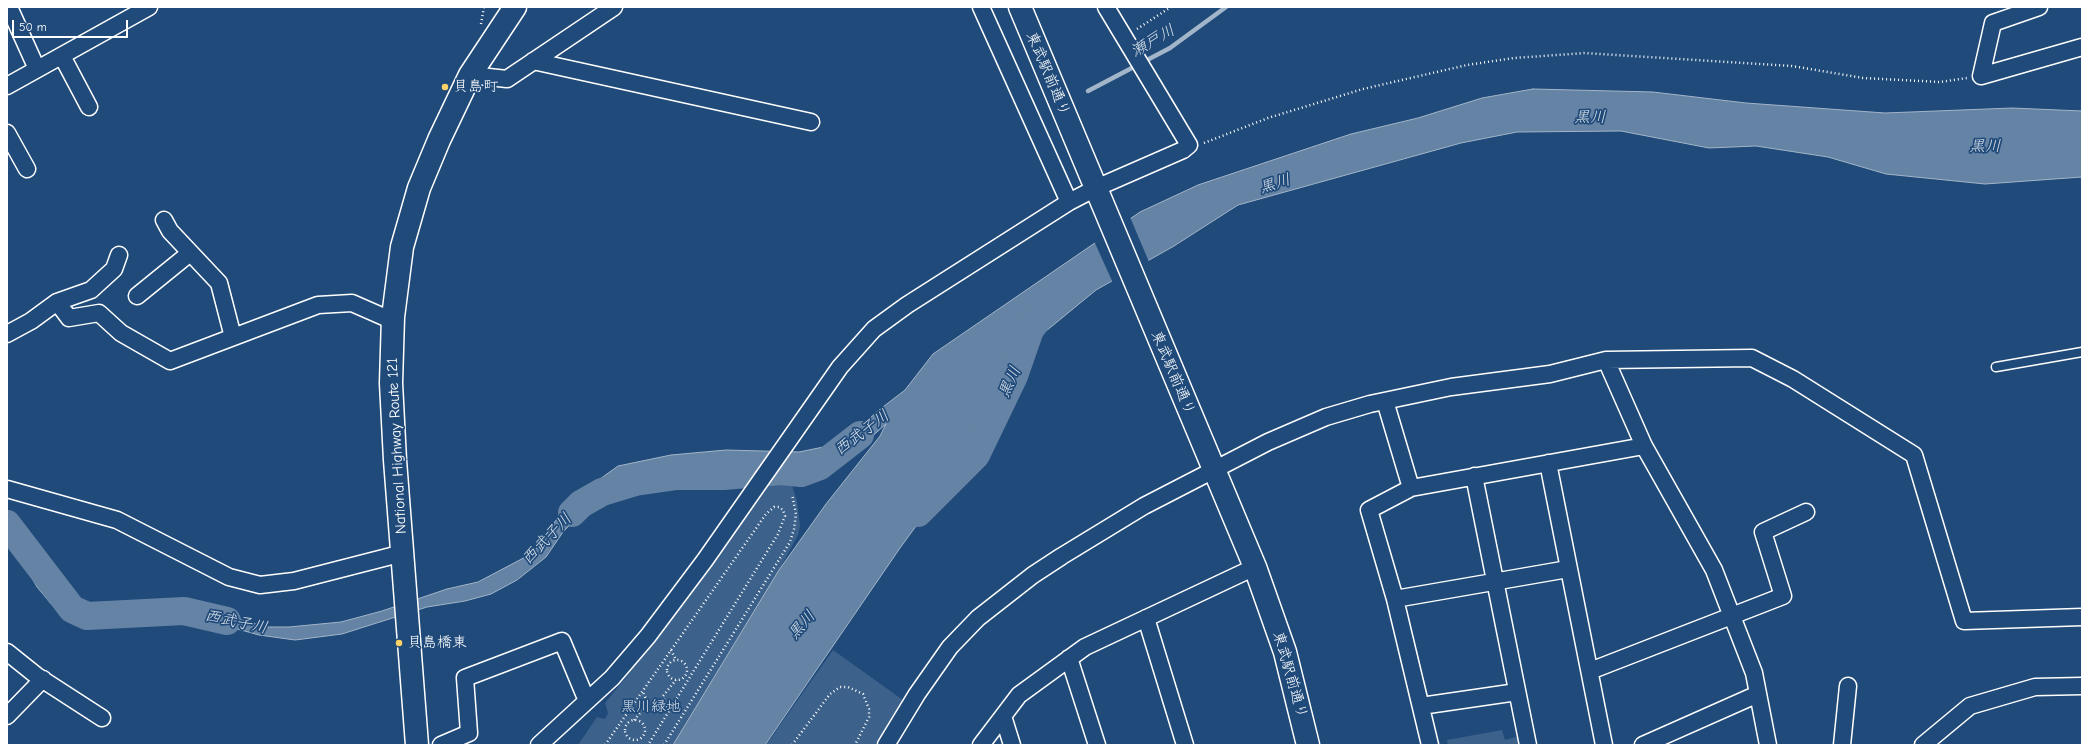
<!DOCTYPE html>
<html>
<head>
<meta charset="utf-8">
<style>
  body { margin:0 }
  #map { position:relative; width:2089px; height:752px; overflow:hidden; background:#1f4a7a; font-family:"Comic Neue",sans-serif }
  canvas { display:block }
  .frame { position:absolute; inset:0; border:8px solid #fff; pointer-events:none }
  .scale { position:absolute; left:12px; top:20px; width:116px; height:18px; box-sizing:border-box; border:2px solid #fff; border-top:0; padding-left:5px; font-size:12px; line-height:14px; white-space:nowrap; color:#fff; -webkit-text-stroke:3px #1f4a7a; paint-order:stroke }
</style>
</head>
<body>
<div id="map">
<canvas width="2089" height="752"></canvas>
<div class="frame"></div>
<div class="scale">50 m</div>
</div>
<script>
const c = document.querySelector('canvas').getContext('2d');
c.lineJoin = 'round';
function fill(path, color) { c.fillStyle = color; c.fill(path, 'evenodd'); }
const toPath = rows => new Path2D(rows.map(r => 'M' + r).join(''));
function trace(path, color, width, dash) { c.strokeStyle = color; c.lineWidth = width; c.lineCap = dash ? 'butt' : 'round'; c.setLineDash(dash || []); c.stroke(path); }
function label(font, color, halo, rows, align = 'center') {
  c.font = font + ' "Comic Neue","Klee One",sans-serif'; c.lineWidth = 3.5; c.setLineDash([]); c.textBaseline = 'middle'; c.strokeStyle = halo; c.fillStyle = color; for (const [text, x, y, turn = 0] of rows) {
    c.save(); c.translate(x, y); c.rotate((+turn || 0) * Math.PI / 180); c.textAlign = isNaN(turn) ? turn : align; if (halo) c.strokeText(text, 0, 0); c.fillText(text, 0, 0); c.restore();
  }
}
const green = toPath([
  [781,475,790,479,797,501,800,526,798,535,779,570,673,745,578,745,597,717,605,719,608,713,605,703,627,676,756,495,772,476],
  [833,650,903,700,878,745,766,745],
  [1502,730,1505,740,1520,736,1522,745,1448,745,1447,740]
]);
const water = toPath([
  [1533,89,1653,92,1746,103,1885,113,2012,108,2082,111,2082,177,1985,184,1886,174,1828,157,1756,146,1709,148,1621,131,1517,132,1461,143,1238,205,1174,246,1096,290,1018,354,971,451,900,548,765,745,673,745,779,570,826,504,880,436,886,424,860,447,802,467,740,464,680,468,625,476,610,485,588,506,563,532,546,557,517,580,491,594,465,601,427,607,342,634,295,640,259,635,223,625,196,620,107,626,86,625,70,619,52,605,37,587,7,535,7,518,24,538,50,583,62,600,75,608,100,617,199,612,223,615,267,627,289,627,341,622,382,611,447,589,478,582,533,553,561,513,593,484,618,466,671,455,726,450,799,452,838,444,847,439,879,410,905,390,933,354,1140,212,1198,185,1351,134,1418,118,1482,98,1533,89]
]);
const pier = toPath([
  [1130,217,1149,262,1113,283,1094,241]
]);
const stream = toPath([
  [1088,91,1170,48,1226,7]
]);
const river = toPath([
  [572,513,581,504,602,492,635,482,677,476,724,476,781,471,801,473,820,466,860,435],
  [918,513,976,455,1014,376,1030,330,1040,316],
  [7,524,72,609,87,616,184,611,227,621]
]);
const path = toPath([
  [481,24,484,7],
  [1137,29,1171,7],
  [1204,143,1268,118,1363,89,1467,65,1514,58,1585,53,1792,66,1863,78,1940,82,1967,78],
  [671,650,676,660],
  '667 670a10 10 0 1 1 20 0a10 10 0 1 1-20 0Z',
  [668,711,663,696,676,680],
  [634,720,648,704,643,692],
  '625 730a10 10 0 1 1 20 0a10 10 0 1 1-20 0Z',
  [605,745,766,514,774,507,779,507,783,510,785,516,778,534,648,745],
  [664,745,790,542,794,529,796,514,792,494],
  [792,745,830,694,840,687,848,687,863,694,869,709,869,717,855,745]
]);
const lane = toPath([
  [1996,367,2082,352]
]);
const street = toPath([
  [9,7,37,69],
  [981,7,1069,202],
  [2039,7,1993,23,1981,76,2082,47],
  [62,56,89,107],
  [533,61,811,122],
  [470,75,507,79,614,7],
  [7,86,149,7],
  [7,133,27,169],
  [164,220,170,231,219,283,233,337],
  [137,296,190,253],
  [57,302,69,318,99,313,121,333,170,361,318,305,352,303,393,321],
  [7,334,31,321,57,302,91,290,114,269,119,255],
  [1606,360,1644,446,1714,570,1754,673,1768,745],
  [1385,401,1411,488],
  [1548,463,1604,745],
  [1474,476,1528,745],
  [7,489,117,520,229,577,260,585,294,581,403,553],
  [1395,599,1568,569],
  [1146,618,1185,745],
  [7,652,37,676,102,718],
  [1069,658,1097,745],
  [1590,671,1783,596,1763,532,1806,512],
  [1421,706,1517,692],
  [7,716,43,679],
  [1003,716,1012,745],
  [441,745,469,733,465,678,562,641,587,701],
  [539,745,612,678,648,636,705,560,840,367,874,329,907,305,1069,202,1096,188,1183,150,1189,145,1106,7],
  [886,745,917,694,950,647,978,618,1033,575,1062,556,1144,506,1268,442,1326,417,1370,404,1451,387,1550,374,1606,360,1752,358,1793,379,1914,455,1964,621,2082,617],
  [981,745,1019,695,1085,647,1255,567],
  [1430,745,1395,599,1369,510,1411,488,1644,446],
  [1643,745,1758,694],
  [1842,745,1848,686],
  [1923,745,1970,706,2035,687,2082,686]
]);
const secondary = toPath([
  [1020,7,1255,567,1285,652,1308,745]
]);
const highway = toPath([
  [417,745,395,460,391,383,393,317,402,247,419,188,439,140,470,75,515,7]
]);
const markers = [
  [445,87,4,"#ffd166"],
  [399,643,4,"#ffd166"]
];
const streetNames = [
  ["東武駅前通り",1048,74,67],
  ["東武駅前通り",1173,373,67],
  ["National Highway Route 121",397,446,-93],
  ["東武駅前通り",1290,675,74]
];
const poiNames = [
  ["貝島町",453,87],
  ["貝島橋東",407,643]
];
const parkNames = [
  ["黒川緑地",651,707]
];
const waterNames = [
  ["瀬戸川",1153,41,-30],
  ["黒川",1590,117],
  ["黒川",1985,146],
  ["黒川",1275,184,-17],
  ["黒川",1010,382,-66],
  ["西武子川",862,433,-37],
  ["西武子川",547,539,-46],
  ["西武子川",236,622,12],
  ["黒川",802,625,-48]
];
fill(green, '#3c618b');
fill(water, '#6583a4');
trace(water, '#a3b5c8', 1);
fill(pier, '#1f4a7a');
trace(stream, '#a3b5c8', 4.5);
trace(river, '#6583a4', 28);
trace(lane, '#fff', 11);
trace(street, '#fff', 19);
trace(secondary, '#fff', 25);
trace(highway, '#fff', 25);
trace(path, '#fff', 2.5, [1, 3]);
trace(lane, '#1f4a7a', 8);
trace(street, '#1f4a7a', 16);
trace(secondary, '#1f4a7a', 22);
trace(highway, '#1f4a7a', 22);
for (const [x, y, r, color] of markers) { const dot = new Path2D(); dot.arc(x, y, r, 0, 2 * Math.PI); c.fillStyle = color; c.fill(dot); trace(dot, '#1f4a7a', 1.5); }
label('15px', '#fff', '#1f4a7a', streetNames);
label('15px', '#fff', '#1f4a7a', poiNames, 'left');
label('15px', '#d8dfe8', '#1f4a7a', parkNames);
label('italic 16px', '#d8e0e8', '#1f4a7a', waterNames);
</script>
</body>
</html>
